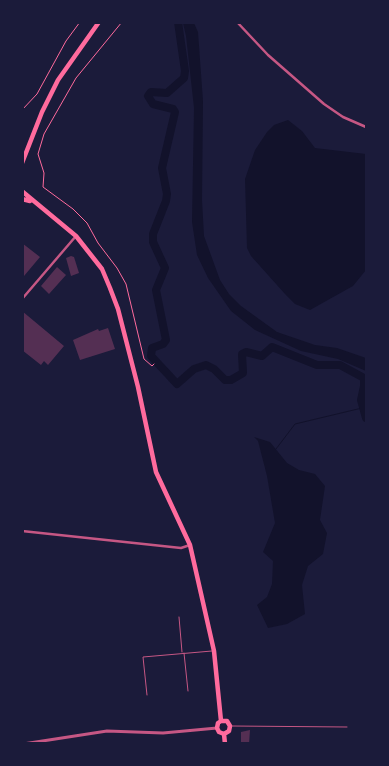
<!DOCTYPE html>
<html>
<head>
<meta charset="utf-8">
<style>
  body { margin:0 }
  #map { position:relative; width:389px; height:766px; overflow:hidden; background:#1b1b3a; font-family:"Alegreya Sans",sans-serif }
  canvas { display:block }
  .frame { position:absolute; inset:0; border:24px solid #1b1b3a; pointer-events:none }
</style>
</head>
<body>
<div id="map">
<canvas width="389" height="766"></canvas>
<div class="frame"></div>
</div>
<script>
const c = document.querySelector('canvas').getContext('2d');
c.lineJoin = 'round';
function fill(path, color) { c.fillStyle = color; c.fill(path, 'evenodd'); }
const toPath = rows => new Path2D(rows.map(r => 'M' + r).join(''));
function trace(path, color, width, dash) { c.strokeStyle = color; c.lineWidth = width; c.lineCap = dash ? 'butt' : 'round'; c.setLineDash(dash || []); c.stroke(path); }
const water = toPath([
  [183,23,194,23,198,32,203,101,202,200,204,236,220,280,229,294,241,306,277,332,315,345,337,348,366,358,366,371,338,359,301,351,255,330,231,311,208,278,197,255,192,222,194,108,186,36],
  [288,120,302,131,315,148,366,154,366,270,353,286,310,310,295,304,285,294,251,256,247,248,245,179,255,150,267,132,274,125],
  [254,437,270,442,287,463,299,470,315,474,325,486,320,520,327,533,323,554,308,566,302,585,305,614,287,624,268,628,257,605,267,597,272,584,273,561,263,552,275,523,267,476,258,441]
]);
const stream = toPath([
  [276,449,295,424,362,408]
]);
const river = toPath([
  [178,22,185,71,184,78,167,93,151,92,148,96,153,104,173,109,175,112,162,168,167,194,166,201,153,234,153,242,165,268,156,290,166,340,163,344,152,348,151,356,177,384,194,369,206,365,214,369,225,380,231,380,243,373,242,354,246,352,262,356,272,347,317,365,340,365,364,378,364,386,361,400,366,418]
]);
const building = toPath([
  [22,243,40,257,24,276,22,275],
  [71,256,74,257,79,273,71,276,66,258],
  [57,267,66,275,49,294,41,286],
  [22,311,64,346,48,365,44,361,41,365,22,350],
  [108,328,115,349,80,360,73,340,98,329,99,331],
  [250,730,249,744,241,744,241,732]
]);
const path = toPath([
  [122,22,76,78,44,134,38,154,44,173,43,187,73,209,87,223,98,243,117,268,126,284,144,359,152,366,154,364],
  [22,110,37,94,66,41,80,22]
]);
const service = toPath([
  [179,617,182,652],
  [184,653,188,691],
  [147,695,143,657,212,651],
  [231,726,347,727]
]);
const minor = toPath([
  [237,22,268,55,324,104,343,117,366,127],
  [22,299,76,236],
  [22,531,181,548,190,545]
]);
const tertiary = toPath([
  [23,744,107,731,163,733,217,728]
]);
const primary = toPath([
  [23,192,76,236,102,269,110,288,118,309,138,387,156,472,190,545,214,651,221,721],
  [22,199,30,201],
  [221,721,227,721,230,726,229,731,224,734],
  [221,721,218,723,217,728,219,732,224,734],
  [224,734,225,744]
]);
const trunk = toPath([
  [22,163,42,112,58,80,99,22],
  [22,191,22,192]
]);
fill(water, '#12122b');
trace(stream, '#12122b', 1);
trace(river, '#12122b', 8);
fill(building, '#542f53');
trace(path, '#ff6b9d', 1);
trace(service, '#c65784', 1);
trace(minor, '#c65784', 2.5);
trace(tertiary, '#c65784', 3);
trace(primary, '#ff6b9d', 4.5);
trace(trunk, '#ff6b9d', 4.5);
</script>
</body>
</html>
